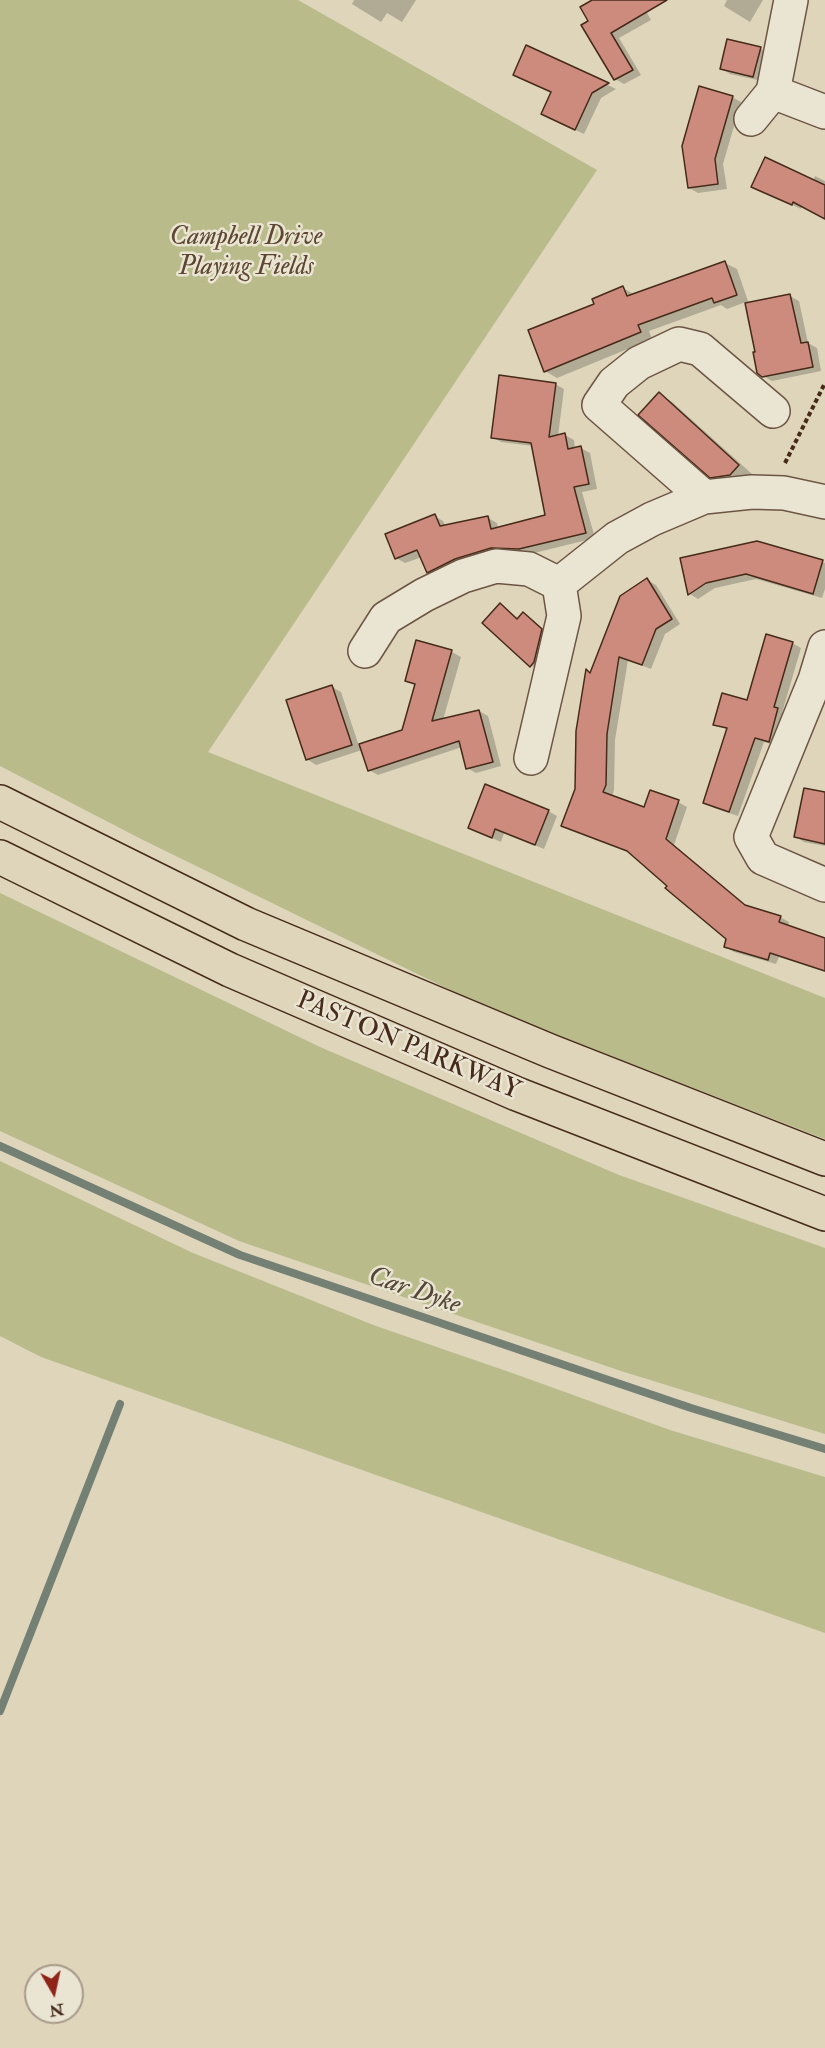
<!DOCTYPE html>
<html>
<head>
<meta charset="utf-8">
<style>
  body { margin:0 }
  #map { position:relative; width:825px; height:2048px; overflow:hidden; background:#ded5bb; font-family:"IM FELL Double Pica",serif }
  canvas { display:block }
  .north { position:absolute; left:24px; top:1964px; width:60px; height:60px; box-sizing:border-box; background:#eae4d3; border:2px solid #a89a89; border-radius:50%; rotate:171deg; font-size:16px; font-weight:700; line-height:24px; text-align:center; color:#462a1a }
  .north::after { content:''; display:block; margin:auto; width:21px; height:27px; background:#8f2418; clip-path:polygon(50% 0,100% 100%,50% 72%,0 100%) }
</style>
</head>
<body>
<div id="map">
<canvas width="825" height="2048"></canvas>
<div class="north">N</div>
</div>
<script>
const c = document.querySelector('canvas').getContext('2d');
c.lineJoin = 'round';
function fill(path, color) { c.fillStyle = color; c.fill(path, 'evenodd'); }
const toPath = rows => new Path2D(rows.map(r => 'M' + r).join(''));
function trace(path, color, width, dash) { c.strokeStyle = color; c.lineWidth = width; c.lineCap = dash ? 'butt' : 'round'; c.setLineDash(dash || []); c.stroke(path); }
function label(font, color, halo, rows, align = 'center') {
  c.font = font + ' "IM FELL Double Pica",serif'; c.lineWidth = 5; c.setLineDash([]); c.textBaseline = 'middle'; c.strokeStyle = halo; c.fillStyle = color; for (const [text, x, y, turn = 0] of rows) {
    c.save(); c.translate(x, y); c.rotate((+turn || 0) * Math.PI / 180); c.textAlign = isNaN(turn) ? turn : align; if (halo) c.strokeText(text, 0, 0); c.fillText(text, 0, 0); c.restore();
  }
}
const green = toPath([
  [0,0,298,0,597,170,208,752,825,998,825,1139,487,1008,143,840,0,766],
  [0,893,320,1047,619,1175,825,1248,825,1434,621,1371,239,1241,0,1131],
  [0,1161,193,1253,376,1326,515,1374,670,1430,825,1477,825,1633,41,1357,0,1336]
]);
const shadow = toPath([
  [354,0,416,0,402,22,387,13,381,22,352,4],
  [595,0,640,0,651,20,619,38,641,75,624,84,615,79,590,22],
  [727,0,763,0,750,22,724,6],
  [527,47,616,89,601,98,584,134,551,119,552,92],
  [760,48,769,54,762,81,730,74,721,68],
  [732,97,741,102,723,164,727,189,698,193,689,188],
  [815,176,825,181,825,218,802,206,801,209,762,191,813,181],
  [725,263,737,269,749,304,790,296,799,301,808,343,817,348,821,371,772,381,763,376,746,302,727,309,721,305,649,331,652,339,557,378,545,371,596,305,623,288,635,295],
  [555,384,564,389,558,436,565,435,574,440,575,449,581,448,590,453,597,489,582,492,595,538,437,577,428,572,422,557,405,563,396,558,434,516,443,521,446,527,488,518,497,523,498,528,546,516,533,446,501,442,492,437],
  [659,394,672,402,752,474,744,482,725,484,711,476],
  [756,542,825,563,825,589,822,598,756,579,715,588,698,599,690,594],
  [647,580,656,585,680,624,665,634,651,669,628,660,615,740,614,790,612,797,645,809,678,802,687,807,674,845,749,908,780,917,789,922,788,927,825,939,825,972,779,957,776,964,734,952,726,947,728,939,669,886,577,789,591,674],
  [500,605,519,619,523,614,532,619,550,635,540,671,531,665],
  [417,642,452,652,461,657,443,720,479,711,488,716,501,766,476,773,467,768,462,747,378,775,369,770,362,750,316,765,307,759,332,687,341,692,359,746,404,731,416,686,407,680],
  [792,643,801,648,782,713,786,715,778,746,764,742,738,816,714,808,705,802,728,730,715,724,748,702],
  [825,793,825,846,804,842,795,836],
  [548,811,557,816,544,849,504,833,501,842,469,828]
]);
const stream = toPath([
  [0,1146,240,1255,691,1408,825,1449],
  [0,1711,120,1404]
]);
const building = toPath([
  [592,0,667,0,611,33,633,70,614,80,581,25,588,21,580,7,592,0],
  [727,39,761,47,753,77,720,69,727,39],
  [526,45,609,83,592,93,575,130,541,114,551,92,513,75,526,45],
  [699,86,733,96,715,159,718,184,688,188,682,146,699,86],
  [765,157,825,185,825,219,793,202,792,205,751,187,765,157],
  [725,261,737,295,714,303,712,298,638,325,641,332,544,372,528,330,594,304,592,299,623,286,627,296,725,261],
  [790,294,801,343,808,342,813,367,762,377,757,373,753,352,755,352,745,303,790,294],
  [499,375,556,383,549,437,565,433,568,449,581,446,589,484,574,487,586,533,519,549,491,548,455,559,427,573,417,550,395,559,385,534,435,514,440,526,488,516,491,529,545,515,531,443,491,438,499,375],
  [659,392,739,465,730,475,710,478,638,415,659,392],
  [757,541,823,560,813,594,746,574,706,583,688,595,680,558,757,541],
  [647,578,672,619,656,629,642,665,619,657,607,734,606,785,603,792,644,807,650,790,679,800,666,839,745,905,781,916,779,922,825,938,825,971,770,953,768,960,724,947,726,939,665,888,667,886,627,851,561,826,575,789,576,731,586,669,590,673,620,596,647,578],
  [500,603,517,619,523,612,542,629,534,662,530,667,482,623,500,603],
  [766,634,793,642,774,707,778,708,769,742,755,738,729,812,703,803,727,728,713,725,722,693,747,700,766,634],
  [416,640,452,650,432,721,479,710,493,762,466,769,459,741,368,771,359,744,402,730,415,684,405,681,416,640],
  [332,685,352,745,306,760,286,700,332,685],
  [485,784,549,810,535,845,495,829,492,838,468,828,485,784],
  [804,788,825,792,825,844,794,837,804,788]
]);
const path = toPath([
  [785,463,825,383]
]);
const minor = toPath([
  [773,92,825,112],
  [751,119,773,92,791,0],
  [704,497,599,405,614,383,639,363,679,344,700,349,773,411],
  [825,647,815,680,751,837,763,858,825,885],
  [365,651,386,618,424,595,463,576,496,566,529,569,559,584],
  [531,758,564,616,559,584,617,538,652,519,704,497,752,492,784,493,825,502]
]);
const highway = toPath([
  [0,802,246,924,550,1051,825,1159],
  [0,857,230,970,517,1094,825,1214]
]);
const parkNames = [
  ["Campbell Drive",246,238],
  ["Playing Fields",246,268]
];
const streetNames = [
  ["PASTON PARKWAY",408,1047,23]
];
const waterNames = [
  ["Car Dyke",414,1292,19]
];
fill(green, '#b9bb8b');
fill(shadow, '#0003');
trace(stream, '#748074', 8);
fill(building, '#cd8b7d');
trace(building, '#462a1a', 1.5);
trace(minor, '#6c5542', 36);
trace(highway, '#462a1a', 36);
trace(path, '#462a1a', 4, [4.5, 3]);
trace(minor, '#eae4d3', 33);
trace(highway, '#ded5bb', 33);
label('italic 26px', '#5d4731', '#eae4d3', parkNames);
label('26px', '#462a1a', '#eae4d3', streetNames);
label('italic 27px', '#554738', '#eae4d3', waterNames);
</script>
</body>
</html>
